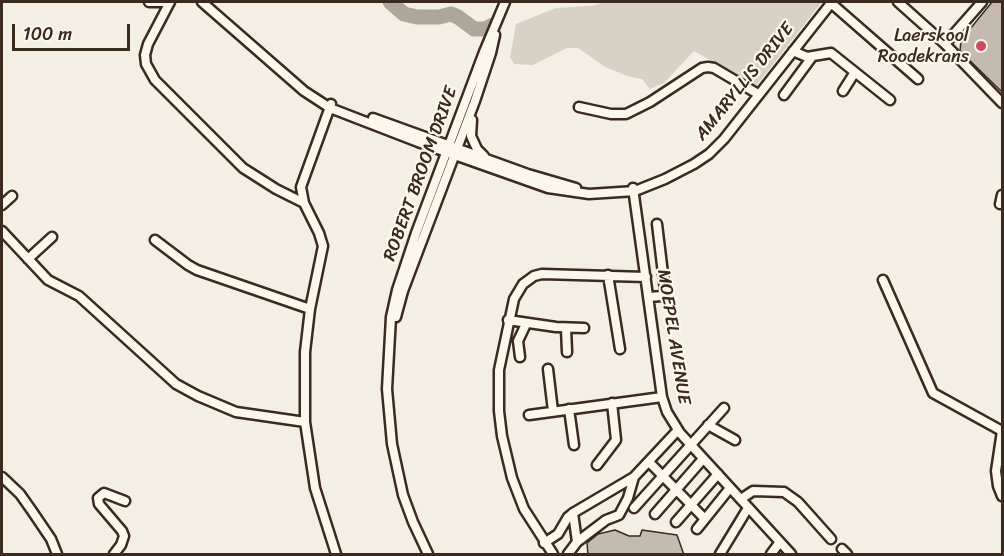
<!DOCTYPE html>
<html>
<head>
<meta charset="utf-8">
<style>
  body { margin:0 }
  #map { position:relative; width:1004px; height:556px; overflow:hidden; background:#f3efe4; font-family:Sriracha,sans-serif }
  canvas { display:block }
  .frame { position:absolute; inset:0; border:3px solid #3b2a1e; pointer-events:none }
  .scale { position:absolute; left:12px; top:24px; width:118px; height:27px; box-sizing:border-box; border:3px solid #3b2a1e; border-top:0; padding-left:8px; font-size:18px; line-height:21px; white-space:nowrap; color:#3b2a1e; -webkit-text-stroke:4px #fbf7ec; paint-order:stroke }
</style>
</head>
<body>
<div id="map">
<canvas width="1004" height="556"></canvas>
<div class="frame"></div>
<div class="scale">100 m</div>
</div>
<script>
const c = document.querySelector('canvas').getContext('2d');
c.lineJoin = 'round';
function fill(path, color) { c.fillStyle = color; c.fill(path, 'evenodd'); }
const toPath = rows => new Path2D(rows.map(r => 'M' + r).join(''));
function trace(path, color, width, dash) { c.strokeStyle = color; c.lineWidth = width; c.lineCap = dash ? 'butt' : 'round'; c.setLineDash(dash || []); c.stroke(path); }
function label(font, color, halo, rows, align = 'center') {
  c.font = font + ' Sriracha,sans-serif'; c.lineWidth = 4.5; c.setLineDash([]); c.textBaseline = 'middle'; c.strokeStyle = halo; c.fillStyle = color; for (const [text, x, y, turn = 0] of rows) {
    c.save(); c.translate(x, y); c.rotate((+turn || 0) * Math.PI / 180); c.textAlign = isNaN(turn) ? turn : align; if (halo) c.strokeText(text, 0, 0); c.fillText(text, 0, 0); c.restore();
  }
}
const green = toPath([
  [606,2,822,2,756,86,694,51,664,83,650,89,642,79,630,77,605,67,578,48,567,48,533,65,514,64,510,57,516,24,556,8,591,6]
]);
const river = toPath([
  [390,2,404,14,417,17,439,17,451,14,458,17,474,29,485,29,493,25]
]);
const building = toPath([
  [992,2,1002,2,1002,92,960,51,961,40,992,2],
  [615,530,629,536,640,536,642,530,677,535,684,555,588,555,587,543,598,534,615,530]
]);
const minor = toPath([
  [149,2,169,2],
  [170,2,148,44,145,55,146,64,155,80,243,168,276,189,304,203],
  [202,2,304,91,330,108,418,142,548,188,589,194,635,191,665,179,694,164,709,154,724,139,832,2],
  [898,2,945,44,1002,103],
  [831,3,918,79],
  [945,44,982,2],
  [793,51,807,57,831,53,890,100],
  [843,91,855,72],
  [784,95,812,57],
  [331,104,301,187,304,203,319,233,323,246,310,309,305,352,305,422,315,488,336,554],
  [579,107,611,114,626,114,650,102,702,68,708,67,714,68,758,94],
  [373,118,528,174,576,188],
  [472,120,471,136,477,149,484,156],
  [633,188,662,397,667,412,680,433,791,554],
  [1000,204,1002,195],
  [2,205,12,196],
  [2,231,48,280,79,296,176,384,198,396,236,412,305,422],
  [155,240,188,265,197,270,310,309],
  [28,259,52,237],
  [608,275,620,349],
  [883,280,933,393,1002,431],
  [649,297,662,296,665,290,657,224],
  [396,317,403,291,475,101,491,53,495,35],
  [508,320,556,327,584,328],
  [566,328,567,352],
  [520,357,518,341,526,324],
  [548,369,553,411],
  [569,409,574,445],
  [529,415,662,397],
  [708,425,735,440],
  [1002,431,996,471,998,486,1002,496],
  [649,462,705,519],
  [597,465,616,440,612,403],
  [2,477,20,494,32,511,51,539,57,554],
  [741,499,753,491,784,492,798,502,831,539],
  [634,508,724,408],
  [573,513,577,542],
  [655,514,703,459],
  [676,522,718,474],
  [697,529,730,488],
  [544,543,558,534,568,517,573,513,634,477,678,430],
  [842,549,847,554],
  [114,554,121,545,124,536,122,531,99,504,98,498,104,493,125,501],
  [428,554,413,522,403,495,392,444,387,389,391,317,397,290,416,233,484,52,505,2],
  [553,554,524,509,512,478,502,436,499,411,499,370,514,299,523,284,534,276,542,274,646,277],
  [568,554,577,542,606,520,619,515,628,498,634,477],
  [720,554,748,508],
  [771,554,780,542]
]);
const markers = [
  [981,46,6,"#d1495b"]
];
const poiNames = [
  ["Laerskool",969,36],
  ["Roodekrans",969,57]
];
const streetNames = [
  ["AMARYLLIS DRIVE",745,82,-51],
  ["ROBERT BROOM DRIVE",421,174,-70],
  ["MOEPEL AVENUE",673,337,81]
];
fill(green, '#d8d1c6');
trace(river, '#afa69a', 15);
fill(building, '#c3bbb0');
trace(building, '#3b2a1e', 1.5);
trace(minor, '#3b2a1e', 13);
trace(minor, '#fbf7ec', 8);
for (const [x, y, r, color] of markers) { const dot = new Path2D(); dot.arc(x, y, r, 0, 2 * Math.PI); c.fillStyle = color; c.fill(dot); trace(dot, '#fbf7ec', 2); }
label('18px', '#3b2a1e', '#fbf7ec', poiNames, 'right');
label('18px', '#3b2a1e', '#fbf7ec', streetNames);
</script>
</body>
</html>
